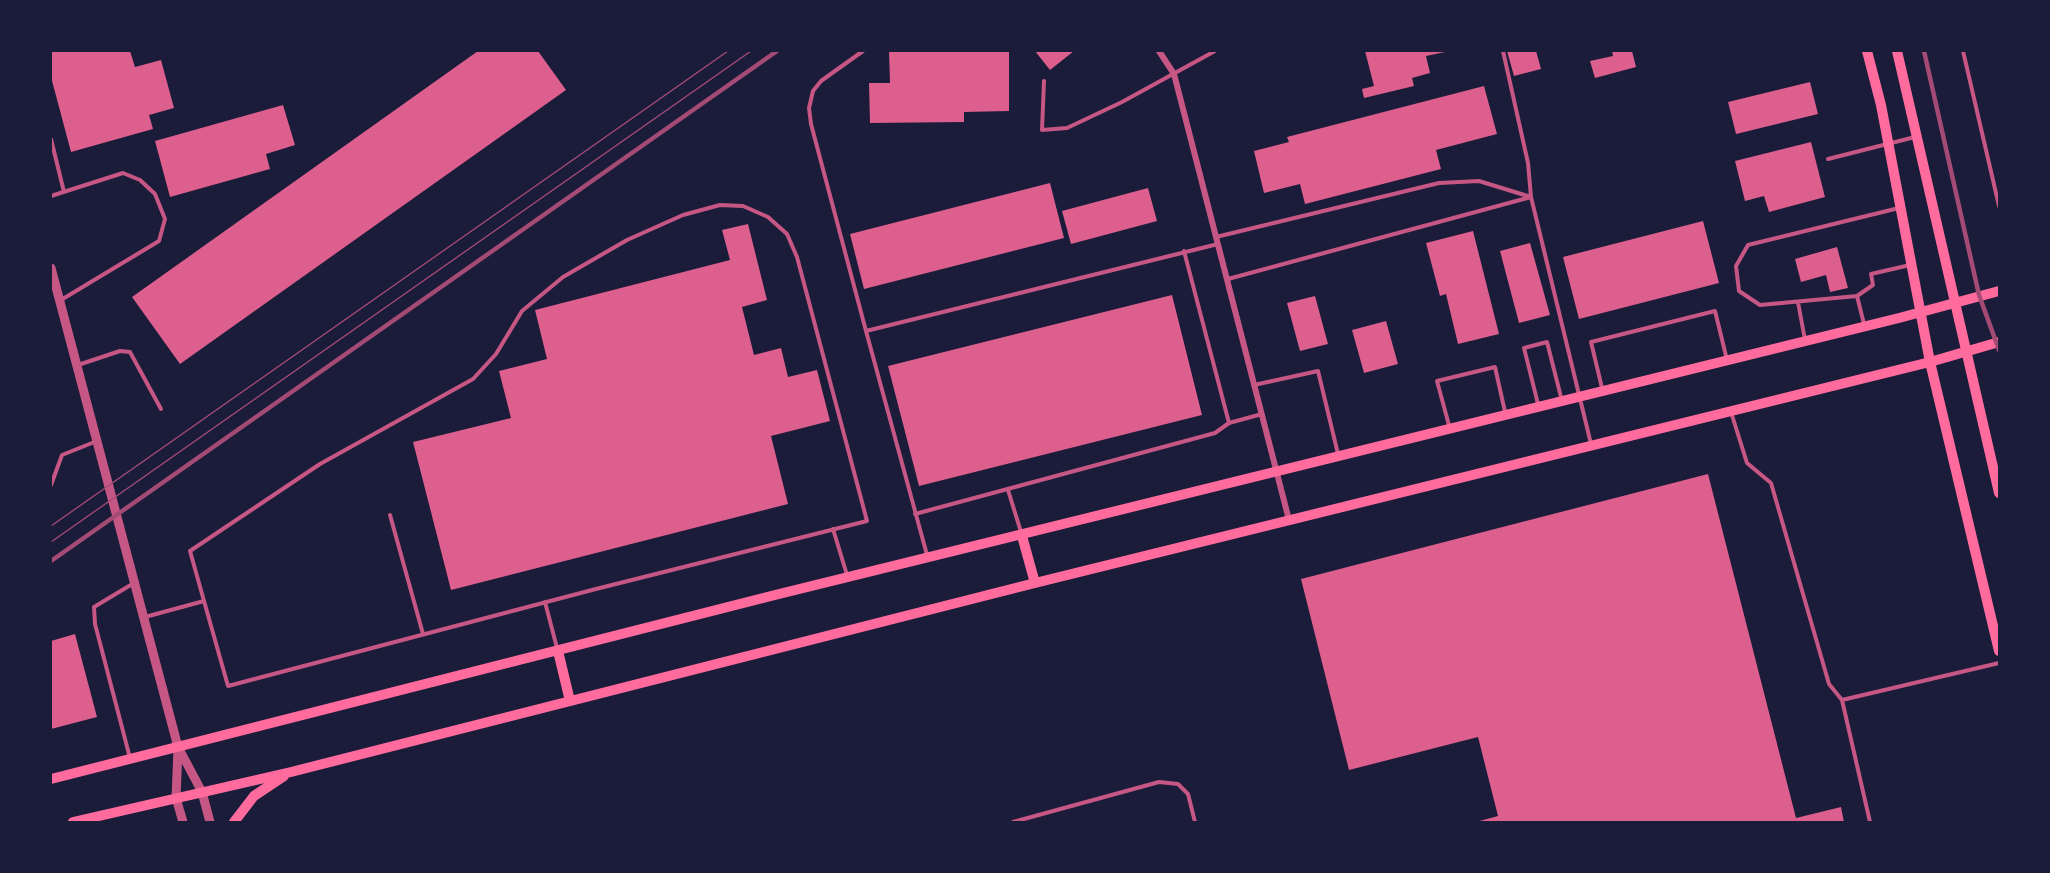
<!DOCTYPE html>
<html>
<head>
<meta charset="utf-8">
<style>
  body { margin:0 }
  #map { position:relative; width:2050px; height:873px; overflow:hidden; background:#1b1b3a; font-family:Manrope,sans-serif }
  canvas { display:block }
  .frame { position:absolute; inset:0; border:52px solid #1b1b3a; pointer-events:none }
</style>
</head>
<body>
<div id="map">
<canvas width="2050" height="873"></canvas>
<div class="frame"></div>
</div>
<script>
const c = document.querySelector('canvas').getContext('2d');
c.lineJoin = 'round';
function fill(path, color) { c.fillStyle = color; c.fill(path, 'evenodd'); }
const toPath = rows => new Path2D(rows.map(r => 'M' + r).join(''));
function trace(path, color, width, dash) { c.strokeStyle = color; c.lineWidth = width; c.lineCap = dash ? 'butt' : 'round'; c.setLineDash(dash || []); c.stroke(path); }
const building = toPath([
  [51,51,130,51,135,67,161,60,174,108,149,115,153,129,71,152,51,77],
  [478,51,538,51,566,90,180,364,132,297],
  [889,51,1009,51,1009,111,964,112,964,122,870,123,869,83,890,83],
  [1035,51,1074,51,1050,70],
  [1365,51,1444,51,1445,52,1426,56,1430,73,1412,78,1414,86,1364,98,1362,89,1374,86],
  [1507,51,1536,51,1541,69,1514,76],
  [1612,51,1632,51,1636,67,1595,78,1590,61,1613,56],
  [1810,82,1818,114,1736,134,1728,102],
  [1484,86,1497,134,1436,150,1441,169,1305,204,1300,184,1264,193,1254,151,1289,142,1287,137],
  [283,105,295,145,266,154,270,169,170,197,155,141],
  [1811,142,1825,197,1769,212,1764,196,1745,201,1735,161],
  [1050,183,1064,238,864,289,850,234],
  [1148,188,1157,221,1071,244,1062,211],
  [1703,221,1719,283,1579,319,1563,257],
  [748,224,767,300,742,307,754,355,781,348,788,377,817,370,830,421,771,436,788,504,451,590,413,442,511,418,499,371,547,359,535,310,730,260,722,230],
  [1473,231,1499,334,1458,344,1446,294,1440,296,1426,243],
  [1530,243,1550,315,1519,323,1500,251],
  [1837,247,1848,288,1830,292,1826,275,1801,282,1795,259],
  [1172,295,1202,415,919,486,888,366],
  [1315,296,1328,344,1300,351,1287,303],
  [1386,321,1398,364,1364,373,1352,330],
  [1708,474,1796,818,1841,807,1844,822,1476,822,1498,816,1478,737,1349,770,1301,579],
  [75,634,97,717,51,729,51,641]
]);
const service = toPath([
  [863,51,821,81,813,91,809,108,811,124,866,331],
  [1963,51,1999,206],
  [1044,81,1042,130,1067,128,1122,102,1215,51],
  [51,139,64,192],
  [1828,159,1915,137],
  [51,196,123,173,140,180,155,194,165,219,159,241,61,300],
  [1899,208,1748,245,1736,266,1739,291,1760,305,1857,296,1873,285,1871,274,1910,265],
  [1216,237,1439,183,1479,181,1531,197,1528,163,1503,51],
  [1184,251,1229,423],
  [1228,279,1531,197,1591,444],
  [1857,296,1864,324],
  [1798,302,1805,340],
  [78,365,120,351,130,352,161,409],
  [1254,385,1318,371,1338,454],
  [1602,388,1591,342,1715,311,1727,360],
  [1538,404,1524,348,1547,342,1562,401],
  [1731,412,1747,463,1771,483,1829,684,1842,700,1999,663],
  [1450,429,1437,381,1495,367,1505,412],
  [51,485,62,455,97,441],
  [1008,490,1021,532],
  [915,514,1215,433,1229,423,1262,414],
  [390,515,423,634],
  [833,529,847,575],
  [927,555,866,331,1218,244],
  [545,602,557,648],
  [145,617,204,601,228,686,592,590,867,521,797,257,787,234,768,217,743,206,720,205,683,215,627,240,563,277,522,311,496,354,473,379,320,464,190,551,204,601],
  [1842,700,1870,822],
  [130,758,95,624,94,607,134,583],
  [1013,822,1159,782,1178,784,1188,794,1195,822]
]);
const minor = toPath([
  [1159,51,1174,74,1289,520]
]);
const tertiary = toPath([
  [51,268,178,747,202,792,210,822],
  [178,749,176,798,183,822]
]);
const secondary = toPath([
  [1867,51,1881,105,1930,362,1999,651],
  [1897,51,1999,493],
  [1022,536,1035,583],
  [558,651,570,701],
  [51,779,775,595,1899,318,1999,291],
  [73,822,291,772,1035,583,1930,362,1999,342],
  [234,822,254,796,284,776]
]);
const tram = toPath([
  [51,526,728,51],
  [51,542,751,51]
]);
const rail = toPath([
  [1924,51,1979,295,1999,350],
  [51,561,777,51]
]);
fill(building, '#dd5f8e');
trace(service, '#c65784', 4);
trace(minor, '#c65784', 6);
trace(tertiary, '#c65784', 9);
trace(secondary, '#ff6b9d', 10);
trace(tram, '#a44b75', 1.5);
trace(rail, '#a44b75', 4.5);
</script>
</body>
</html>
